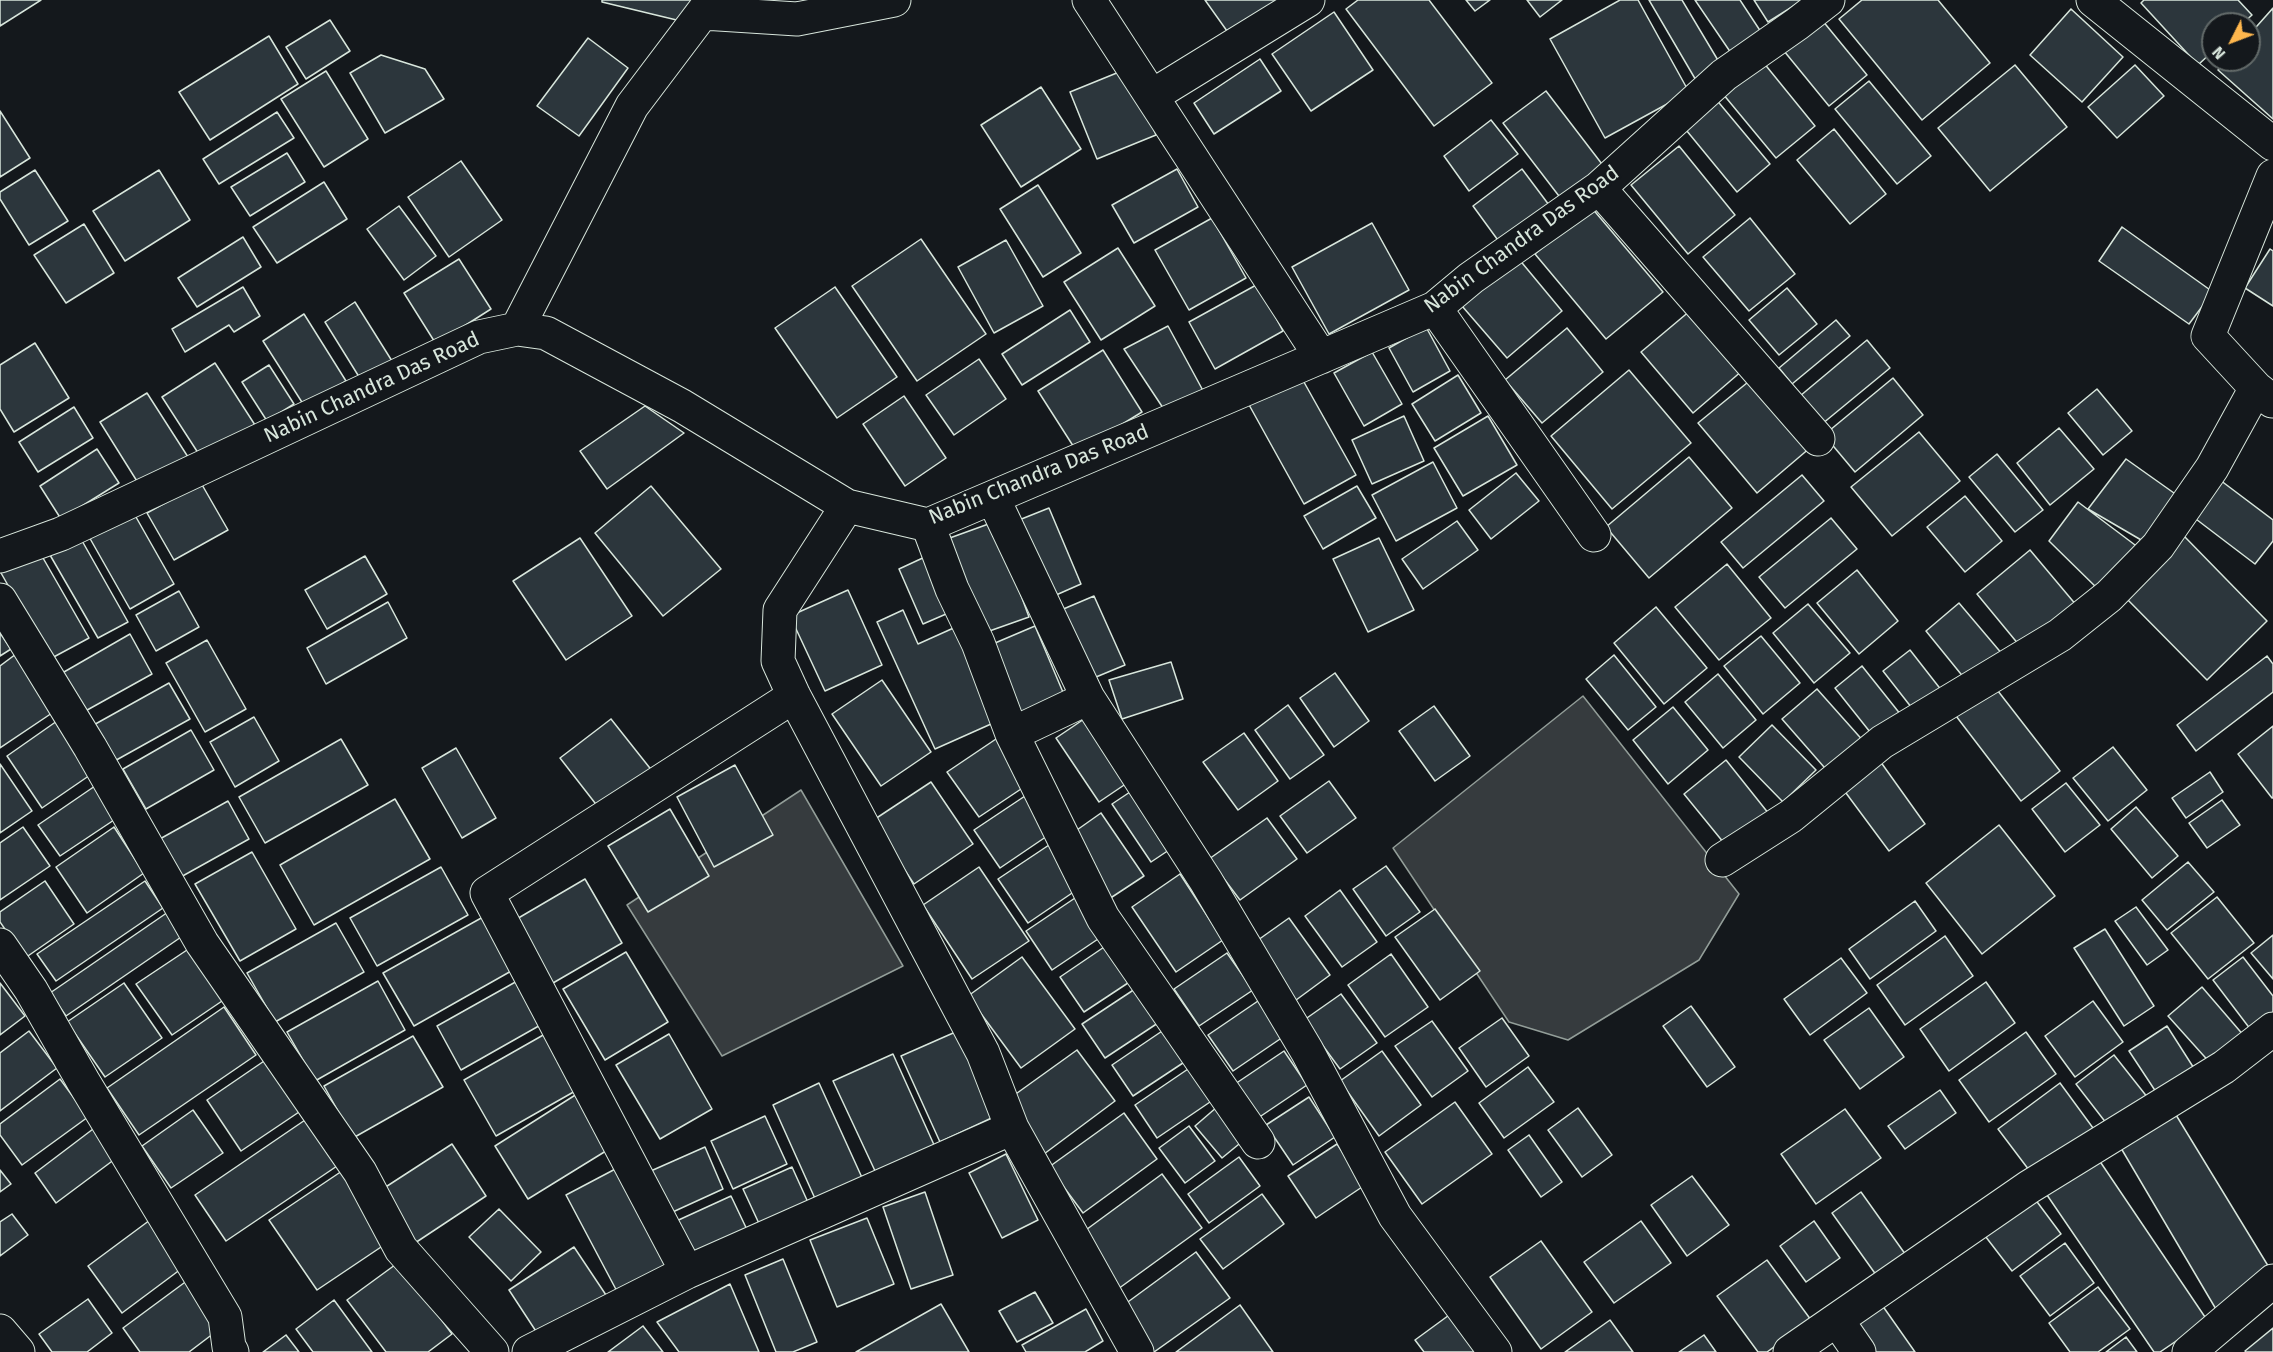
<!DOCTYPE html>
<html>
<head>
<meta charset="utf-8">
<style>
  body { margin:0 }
  #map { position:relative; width:2273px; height:1352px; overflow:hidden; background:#14181c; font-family:"Fira Sans",sans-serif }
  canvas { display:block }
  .north { position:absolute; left:2201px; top:12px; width:60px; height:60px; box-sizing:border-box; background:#14181c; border:2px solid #626a69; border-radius:50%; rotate:228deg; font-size:16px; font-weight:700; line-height:24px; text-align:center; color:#d8e6dc }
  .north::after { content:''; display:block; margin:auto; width:21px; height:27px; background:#ffb74d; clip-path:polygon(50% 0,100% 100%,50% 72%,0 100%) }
</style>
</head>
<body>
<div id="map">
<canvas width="2273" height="1352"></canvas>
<div class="north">N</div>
</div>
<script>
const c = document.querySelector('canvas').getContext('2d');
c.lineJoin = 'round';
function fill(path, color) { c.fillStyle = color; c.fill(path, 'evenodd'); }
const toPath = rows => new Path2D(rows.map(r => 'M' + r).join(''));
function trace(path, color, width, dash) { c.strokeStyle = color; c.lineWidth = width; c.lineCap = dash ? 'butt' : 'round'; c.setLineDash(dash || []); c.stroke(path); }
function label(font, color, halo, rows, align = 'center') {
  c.font = font + ' "Fira Sans",sans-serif'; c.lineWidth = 4.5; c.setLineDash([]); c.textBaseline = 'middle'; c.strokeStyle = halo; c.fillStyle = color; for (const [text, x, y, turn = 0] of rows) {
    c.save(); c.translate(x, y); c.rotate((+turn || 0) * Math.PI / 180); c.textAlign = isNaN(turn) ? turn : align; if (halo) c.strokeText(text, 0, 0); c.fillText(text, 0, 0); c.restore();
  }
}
const water = toPath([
  [1583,696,1739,894,1699,960,1568,1040,1509,1022,1393,848,1583,696],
  [801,790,903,966,722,1056,627,905,801,790]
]);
const building = toPath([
  [0,0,41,0,0,26,0,0],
  [602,0,694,0,689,23,602,2,602,0],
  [1205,0,1285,0,1232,38,1205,0],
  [1358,0,1429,0,1492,83,1434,126,1346,9,1358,0],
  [1466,0,1490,0,1475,11,1466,0],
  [1527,0,1562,0,1540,17,1527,0],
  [1620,0,1638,0,1689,92,1605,138,1550,39,1620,0],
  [1649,0,1682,0,1722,67,1697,82,1649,0],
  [1695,0,1740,0,1761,32,1731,53,1695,0],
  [1754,0,1803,0,1768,22,1754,0],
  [1862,0,1938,0,1990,63,1922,120,1839,19,1862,0],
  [2144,0,2238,0,2252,15,2242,24,2213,24,2213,51,2198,65,2141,3,2144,0],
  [2273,8,2273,119,2218,70,2227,60,2249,60,2249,35,2273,8],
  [2071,9,2123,57,2082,102,2030,55,2071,9],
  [1334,12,1373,70,1311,111,1272,54,1334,12],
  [330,20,350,51,306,79,286,47,330,20],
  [1822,20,1867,75,1829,106,1784,51,1822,20],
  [269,36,298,84,210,140,179,92,269,36],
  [588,38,628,68,579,136,537,106,588,38],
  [381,55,425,69,444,99,385,133,350,73,381,55],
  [1260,59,1281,91,1214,134,1194,103,1260,59],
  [1763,62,1815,126,1776,158,1723,94,1763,62],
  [2015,65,2067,127,1990,191,1938,128,2015,65],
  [2135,65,2164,96,2117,138,2088,107,2135,65],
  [1129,68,1156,135,1097,159,1070,92,1129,68],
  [326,71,368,139,324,167,281,99,326,71],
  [1869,81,1931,156,1897,184,1835,109,1869,81],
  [1041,87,1081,149,1021,187,981,125,1041,87],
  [1546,91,1605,168,1562,200,1503,123,1546,91],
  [1715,98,1770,164,1737,192,1682,125,1715,98],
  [0,111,30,158,0,177,0,111],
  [277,112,294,138,219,184,203,159,277,112],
  [1491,120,1518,154,1469,191,1444,156,1491,120],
  [1834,129,1886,194,1850,224,1797,160,1834,129],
  [1679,146,1735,215,1688,254,1631,185,1679,146],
  [287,153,305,182,250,216,231,187,287,153],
  [461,161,502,220,449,257,408,197,461,161],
  [1177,169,1198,207,1134,243,1112,205,1177,169],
  [1522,169,1549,205,1500,243,1473,206,1522,169],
  [35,170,68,221,29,245,0,199,0,192,35,170],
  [159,170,190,220,125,261,93,211,159,170],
  [324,182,347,219,277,263,253,227,324,182],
  [1038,185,1081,253,1043,277,1000,209,1038,185],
  [399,206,436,256,404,280,367,229,399,206],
  [1591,207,1663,292,1606,339,1535,254,1591,207],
  [1212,218,1246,278,1189,310,1155,250,1212,218],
  [1750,218,1795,274,1749,311,1703,257,1750,218],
  [1372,223,1409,290,1329,334,1292,267,1372,223],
  [84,224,114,273,66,303,34,255,84,224],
  [2122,227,2213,292,2189,324,2099,261,2122,227],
  [243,237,261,267,197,307,178,278,243,237],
  [921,239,986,334,917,381,852,286,921,239],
  [1006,240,1043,306,994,333,958,267,1006,240],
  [1118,248,1155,306,1101,340,1064,282,1118,248],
  [2270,249,2273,251,2273,306,2245,288,2270,249],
  [1518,258,1562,311,1507,358,1462,306,1518,258],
  [459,259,491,309,436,344,404,293,459,259],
  [1258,284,1283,331,1215,369,1189,322,1258,284],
  [243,287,260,316,234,332,229,325,185,352,172,329,243,287],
  [835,287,897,377,837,418,775,328,835,287],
  [1787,288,1817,324,1779,355,1749,320,1787,288],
  [355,302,392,361,361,380,325,322,355,302],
  [1070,310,1090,342,1022,385,1002,354,1070,310],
  [1691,310,1743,370,1693,413,1641,352,1691,310],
  [304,314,346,381,305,407,263,341,304,314],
  [1836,320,1850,336,1792,384,1779,368,1836,320],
  [1168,326,1207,398,1169,417,1124,349,1168,326],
  [1426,327,1450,371,1413,392,1389,348,1426,327],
  [1567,328,1603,372,1542,423,1505,380,1567,328],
  [1867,340,1890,368,1822,424,1800,396,1867,340],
  [35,343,69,398,14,432,0,409,0,365,35,343],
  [1103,350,1142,412,1077,452,1038,391,1103,350],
  [1372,352,1402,404,1364,426,1334,373,1372,352],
  [979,359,1006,399,954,435,926,395,979,359],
  [215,363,255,425,202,459,162,397,215,363],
  [269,365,294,404,267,421,242,382,269,365],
  [1629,370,1691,443,1612,509,1551,436,1629,370],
  [1300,375,1356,475,1304,504,1248,403,1300,375],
  [1458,375,1481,413,1435,441,1412,404,1458,375],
  [1753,378,1811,447,1757,493,1698,423,1753,378],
  [1893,378,1923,415,1855,472,1824,435,1893,378],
  [2097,389,2132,431,2103,455,2068,413,2097,389],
  [147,393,188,457,140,486,100,422,147,393],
  [904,396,946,458,905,486,863,424,904,396],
  [645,406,684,433,607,489,580,451,645,406],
  [74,407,93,438,38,472,19,442,74,407],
  [1404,416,1424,461,1372,484,1352,440,1404,416],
  [1488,416,1517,465,1463,496,1434,448,1488,416],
  [2059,428,2094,469,2050,505,2017,463,2059,428],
  [1919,432,1960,481,1892,536,1851,487,1919,432],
  [97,449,119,483,61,519,40,486,97,449],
  [1997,454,2043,510,2015,532,1969,477,1997,454],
  [1689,457,1732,508,1649,578,1606,527,1689,457],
  [2126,459,2181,498,2148,544,2088,509,2126,459],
  [1433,462,1457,508,1396,541,1372,495,1433,462],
  [1516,473,1539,501,1491,539,1469,510,1516,473],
  [1802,475,1824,501,1743,568,1721,542,1802,475],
  [2216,477,2273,520,2273,541,2255,564,2188,513,2216,477],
  [201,483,228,530,174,560,147,513,201,483],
  [651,486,721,569,663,616,595,533,651,486],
  [1357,486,1376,518,1323,549,1304,516,1357,486],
  [1965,496,2002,541,1965,572,1927,527,1965,496],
  [2078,502,2143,551,2101,592,2049,541,2078,502],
  [1049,508,1081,584,1047,599,1014,522,1049,508],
  [132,510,174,584,130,609,88,535,132,510],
  [1831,518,1857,549,1785,608,1759,577,1831,518],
  [1457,521,1478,550,1423,589,1402,559,1457,521],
  [994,522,1029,617,981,634,947,539,994,522],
  [2183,535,2267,621,2207,680,2123,595,2183,535],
  [580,538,632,616,566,660,513,581,580,538],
  [1379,538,1414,610,1368,632,1333,559,1379,538],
  [81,539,128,622,98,638,50,555,81,539],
  [2030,550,2077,606,2024,651,1977,594,2030,550],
  [39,551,89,638,50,659,1,573,39,551],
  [365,556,387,594,327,629,305,590,365,556],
  [927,556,953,611,923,624,899,569,927,556],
  [1727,564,1771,618,1719,660,1675,607,1727,564],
  [1857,570,1898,621,1859,654,1817,603,1857,570],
  [848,590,882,665,825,691,790,616,848,590],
  [179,591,199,627,156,651,136,615,179,591],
  [1094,596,1125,665,1084,682,1054,613,1094,596],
  [388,602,407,638,326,684,307,648,388,602],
  [1959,603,2003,655,1969,684,1926,631,1959,603],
  [1808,604,1850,653,1814,683,1773,633,1808,604],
  [1656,607,1707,668,1664,704,1614,643,1656,607],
  [903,610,918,644,958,626,1000,720,935,749,877,622,903,610],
  [1035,626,1065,697,1018,717,988,646,1035,626],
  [0,633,11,649,0,656,0,633],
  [130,634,152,674,80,714,57,676,130,634],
  [1761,636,1800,683,1763,714,1724,666,1761,636],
  [207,640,246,709,205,732,166,663,207,640],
  [1910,650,1942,691,1915,712,1883,671,1910,650],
  [16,654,55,711,0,748,0,666,16,654],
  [1614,655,1656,707,1628,730,1586,679,1614,655],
  [2267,656,2273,664,2273,692,2196,751,2177,725,2267,656],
  [1171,662,1183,699,1122,719,1109,680,1171,662],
  [1862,666,1901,715,1874,737,1835,688,1862,666],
  [1335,673,1369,721,1334,747,1300,698,1335,673],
  [1718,674,1756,720,1723,748,1685,702,1718,674],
  [882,680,931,752,881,786,832,714,882,680],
  [1991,682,2060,771,2021,801,1953,712,1991,682],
  [169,683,190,719,111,763,90,727,169,683],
  [1817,689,1866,744,1831,775,1782,719,1817,689],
  [1288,705,1324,755,1290,779,1255,730,1288,705],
  [1434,706,1470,756,1435,781,1399,731,1434,706],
  [1673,707,1708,750,1668,784,1633,740,1673,707],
  [1090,715,1133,779,1099,802,1056,738,1090,715],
  [254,717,279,761,235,787,210,742,254,717],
  [611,719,653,772,602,812,560,758,611,719],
  [57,721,93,773,42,808,7,756,57,721],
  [1772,725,1816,770,1783,802,1739,757,1772,725],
  [2273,726,2273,798,2272,798,2238,754,2273,726],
  [191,730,214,770,146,809,123,769,191,730],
  [1244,733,1278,781,1238,810,1203,762,1244,733],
  [341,739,368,785,265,843,239,797,341,739],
  [996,739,1027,785,979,817,947,772,996,739],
  [2113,747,2147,790,2108,821,2073,778,2113,747],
  [456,748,496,818,462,838,422,768,456,748],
  [1726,760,1769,814,1728,848,1684,794,1726,760],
  [1880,761,1925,824,1889,851,1843,789,1880,761],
  [0,764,32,811,0,833,0,764],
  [735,765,773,835,714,867,677,797,735,765],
  [2210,772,2223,792,2186,818,2172,798,2210,772],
  [1329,781,1356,818,1307,853,1280,816,1329,781],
  [931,782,973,844,914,884,872,821,931,782],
  [2066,783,2100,825,2065,852,2032,809,2066,783],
  [95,786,117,818,60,856,38,825,95,786],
  [1136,788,1175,846,1151,862,1112,804,1136,788],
  [1031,792,1056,830,1000,868,974,830,1031,792],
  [395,799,430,859,314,925,280,865,395,799],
  [2222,800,2240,825,2207,848,2189,823,2222,800],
  [228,801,249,839,179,878,158,840,228,801],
  [2136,807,2178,856,2152,878,2111,829,2136,807],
  [670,809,709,876,648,912,608,846,670,809],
  [1101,813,1144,876,1109,899,1067,837,1101,813],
  [1267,818,1297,859,1240,900,1209,859,1267,818],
  [1999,825,2055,896,1982,954,1926,883,1999,825],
  [23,827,50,866,0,900,0,843,23,827],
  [114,827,144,873,87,913,56,867,114,827],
  [1049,845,1078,889,1028,923,998,879,1049,845],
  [252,852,296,929,240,961,195,884,252,852],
  [2188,862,2214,892,2167,930,2142,900,2188,862],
  [1386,866,1420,912,1386,936,1353,889,1386,866],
  [441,867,468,915,377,966,350,918,441,867],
  [979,867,1029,941,972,979,923,905,979,867],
  [1180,874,1223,940,1176,972,1132,907,1180,874],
  [585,879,622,943,553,983,515,920,585,879],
  [45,881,74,924,25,958,0,922,0,912,45,881],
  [145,881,163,908,56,981,37,954,145,881],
  [1340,890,1377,942,1342,967,1305,916,1340,890],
  [1078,896,1104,935,1052,970,1026,931,1078,896],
  [2217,897,2254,943,2208,979,2171,933,2217,897],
  [1915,901,1936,931,1870,979,1849,949,1915,901],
  [2136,907,2168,950,2147,965,2115,921,2136,907],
  [1435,909,1480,971,1440,1000,1395,937,1435,909],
  [171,910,187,933,66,1016,50,993,171,910],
  [483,917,513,970,414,1026,383,973,483,917],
  [1289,918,1330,975,1292,1003,1251,945,1289,918],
  [336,923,364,972,275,1022,247,973,336,923],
  [2105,929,2154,1006,2124,1026,2074,948,2105,929],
  [2273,935,2273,979,2251,953,2273,935],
  [1945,936,1973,976,1905,1025,1877,985,1945,936],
  [1110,943,1134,979,1084,1012,1060,977,1110,943],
  [190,948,225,999,172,1035,136,984,190,948],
  [626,952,668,1022,605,1060,563,989,626,952],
  [1227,953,1253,990,1199,1026,1174,989,1227,953],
  [1391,954,1428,1007,1385,1037,1348,985,1391,954],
  [1022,957,1075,1029,1021,1068,968,996,1022,957],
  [2243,957,2273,996,2273,1019,2254,1034,2213,980,2243,957],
  [1841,958,1867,993,1810,1035,1784,999,1841,958],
  [519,980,544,1023,461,1070,437,1026,519,980],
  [378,981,405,1030,315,1081,287,1032,378,981],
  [1986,982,2015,1023,1949,1071,1920,1029,1986,982],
  [0,983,25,1016,0,1035,0,983],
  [124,983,162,1038,105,1077,67,1022,124,983],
  [1141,985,1164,1019,1105,1058,1082,1024,1141,985],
  [2202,987,2245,1037,2212,1065,2168,1016,2202,987],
  [1341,994,1377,1043,1340,1069,1304,1020,1341,994],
  [1258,1001,1283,1037,1233,1071,1208,1035,1258,1001],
  [2093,1001,2123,1042,2075,1077,2045,1036,2093,1001],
  [1691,1006,1735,1067,1707,1087,1663,1026,1691,1006],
  [224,1007,256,1055,139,1135,107,1088,224,1007],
  [1869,1008,1904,1057,1860,1089,1824,1040,1869,1008],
  [1502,1018,1529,1056,1486,1087,1459,1048,1502,1018],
  [1432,1021,1468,1071,1432,1097,1395,1046,1432,1021],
  [1171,1025,1192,1057,1133,1096,1112,1065,1171,1025],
  [2167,1026,2197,1073,2160,1098,2129,1051,2167,1026],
  [960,1030,998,1115,940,1142,901,1056,960,1030],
  [29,1031,57,1068,0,1111,0,1053,29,1031],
  [2026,1032,2056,1074,1989,1122,1959,1080,2026,1032],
  [545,1034,577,1090,496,1136,464,1080,545,1034],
  [669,1034,712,1109,660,1139,616,1065,669,1034],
  [413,1036,443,1087,353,1138,324,1086,413,1036],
  [1077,1050,1115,1101,1044,1154,1006,1101,1077,1050],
  [1284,1051,1307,1085,1258,1118,1235,1084,1284,1051],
  [1382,1051,1421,1105,1379,1136,1340,1081,1382,1051],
  [893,1054,935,1147,876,1173,833,1081,893,1054],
  [2114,1055,2148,1098,2110,1128,2076,1084,2114,1055],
  [270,1057,305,1108,241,1151,207,1100,270,1057],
  [1191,1067,1213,1100,1157,1138,1135,1105,1191,1067],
  [1528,1067,1554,1102,1504,1138,1479,1103,1528,1067],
  [60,1079,88,1117,22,1165,0,1135,0,1124,60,1079],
  [819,1083,864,1182,817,1203,773,1105,819,1083],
  [2060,1083,2093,1128,2032,1174,1998,1129,2060,1083],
  [1940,1090,1956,1113,1905,1149,1888,1126,1940,1090],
  [580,1092,614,1146,528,1199,495,1146,580,1092],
  [1309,1097,1335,1137,1293,1165,1266,1125,1309,1097],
  [1455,1102,1492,1154,1422,1204,1385,1152,1455,1102],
  [1217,1107,1244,1140,1222,1158,1195,1126,1217,1107],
  [1578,1108,1612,1155,1582,1177,1548,1130,1578,1108],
  [1845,1109,1881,1158,1816,1204,1781,1154,1845,1109],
  [193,1110,223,1153,171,1188,142,1146,193,1110],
  [2173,1110,2270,1269,2220,1316,2118,1143,2173,1110],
  [1124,1113,1157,1159,1083,1213,1049,1167,1124,1113],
  [765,1116,787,1164,733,1189,711,1141,765,1116],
  [308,1118,340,1164,226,1241,195,1195,308,1118],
  [97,1126,119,1156,56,1203,35,1173,97,1126],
  [1189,1126,1215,1161,1185,1183,1159,1148,1189,1126],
  [1529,1135,1562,1182,1541,1197,1508,1150,1529,1135],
  [452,1144,486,1196,415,1243,381,1190,452,1144],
  [1337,1144,1365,1185,1316,1218,1288,1176,1337,1144],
  [705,1147,723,1189,664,1216,644,1174,705,1147],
  [1006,1154,1038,1220,1002,1238,969,1173,1006,1154],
  [1239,1157,1260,1186,1209,1223,1188,1194,1239,1157],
  [2099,1160,2207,1320,2160,1352,2154,1352,2047,1195,2099,1160],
  [621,1166,676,1269,620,1297,566,1195,621,1166],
  [792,1167,811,1209,762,1230,743,1189,792,1167],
  [0,1170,11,1184,0,1192,0,1170],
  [342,1171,390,1241,317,1290,269,1220,342,1171],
  [1162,1174,1202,1228,1118,1289,1079,1235,1162,1174],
  [1692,1176,1729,1225,1687,1256,1651,1205,1692,1176],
  [2029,1191,2061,1234,2012,1271,1979,1228,2029,1191],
  [925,1192,953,1275,911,1289,883,1207,925,1192],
  [1861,1192,1908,1258,1879,1279,1832,1213,1861,1192],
  [1262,1194,1284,1224,1223,1269,1200,1239,1262,1194],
  [731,1196,751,1238,692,1264,672,1223,731,1196],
  [499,1209,541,1252,511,1281,469,1237,499,1209],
  [12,1214,28,1235,0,1256,0,1222,12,1214],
  [867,1218,894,1284,837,1307,810,1240,867,1218],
  [150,1220,185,1266,122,1313,88,1266,150,1220],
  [1641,1221,1671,1263,1614,1303,1584,1262,1641,1221],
  [1814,1221,1840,1258,1806,1282,1780,1246,1814,1221],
  [1541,1241,1592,1312,1541,1349,1490,1277,1541,1241],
  [2065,1243,2094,1283,2050,1316,2020,1276,2065,1243],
  [574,1247,608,1298,543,1342,509,1290,574,1247],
  [1196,1252,1230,1298,1154,1352,1121,1307,1196,1252],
  [783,1259,817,1342,793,1352,776,1352,745,1275,783,1259],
  [1767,1260,1811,1320,1767,1352,1758,1352,1717,1296,1767,1260],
  [399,1262,452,1334,428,1352,386,1352,347,1300,399,1262],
  [188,1280,222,1327,189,1352,140,1352,123,1328,188,1280],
  [730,1284,759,1352,679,1352,657,1322,730,1284],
  [2098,1287,2130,1329,2098,1352,2070,1352,2049,1323,2098,1287],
  [1035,1292,1053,1323,1017,1342,999,1311,1035,1292],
  [88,1299,112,1333,87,1352,52,1352,39,1334,88,1299],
  [334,1300,372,1352,313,1352,296,1329,334,1300],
  [941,1304,969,1352,856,1352,941,1304],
  [1240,1305,1273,1352,1176,1352,1240,1305],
  [1882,1305,1915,1352,1868,1352,1851,1327,1882,1305],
  [1086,1309,1103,1341,1085,1352,1026,1352,1022,1345,1086,1309],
  [1456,1310,1487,1352,1424,1352,1415,1340,1456,1310],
  [1610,1320,1633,1352,1565,1352,1610,1320],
  [643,1326,663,1352,608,1352,643,1326],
  [2273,1328,2273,1352,2246,1352,2245,1351,2273,1328],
  [286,1335,299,1352,263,1352,286,1335],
  [1704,1335,1716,1352,1679,1352,1704,1335],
  [2126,1337,2137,1352,2106,1352,2126,1337]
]);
const minor = toPath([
  [1089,0,1321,357],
  [2093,0,2273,144],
  [703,13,797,19,894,0],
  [1152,96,1308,0],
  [1599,188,1818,439],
  [1435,308,1594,535],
  [517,329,632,106,712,0],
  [2272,401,2256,388,2208,336,2273,176],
  [993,498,1088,698,1206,881,1307,1051,1395,1216,1495,1352],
  [847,506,780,610,778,661,794,696,983,1053,1012,1128,1137,1352],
  [928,525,952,589,978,643,1012,734,1103,918,1258,1142],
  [0,556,61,534,479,337,517,329,546,333,682,406,847,506,928,525,1435,308,1471,278,1599,188,1724,75,1797,24,1828,0],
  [0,600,90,747,202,943,360,1172,401,1249,492,1352],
  [1012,734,1088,698],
  [1722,860,1791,816,1882,742,2060,635,2109,596,2158,546,2212,468,2256,388],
  [0,945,31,990,83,1081,225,1317,229,1347,232,1352],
  [687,1272,487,893,794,696],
  [1837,1320,1859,1352],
  [0,1331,18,1352],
  [529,1352,687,1272,1012,1128],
  [1790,1352,2029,1187,2224,1067,2273,1029],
  [2189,1352,2273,1281]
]);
const streetNames = [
  ["Nabin Chandra Das Road",1522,240,-36],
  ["Nabin Chandra Das Road",372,388,-25],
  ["Nabin Chandra Das Road",1039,475,-22]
];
fill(water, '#363b3e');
trace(water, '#939e99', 1.5);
fill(building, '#2c363c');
trace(building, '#d8e6dc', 1.5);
trace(minor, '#d8e6dc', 35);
trace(minor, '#14181c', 33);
label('21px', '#d8e6dc', '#14181c', streetNames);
</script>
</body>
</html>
